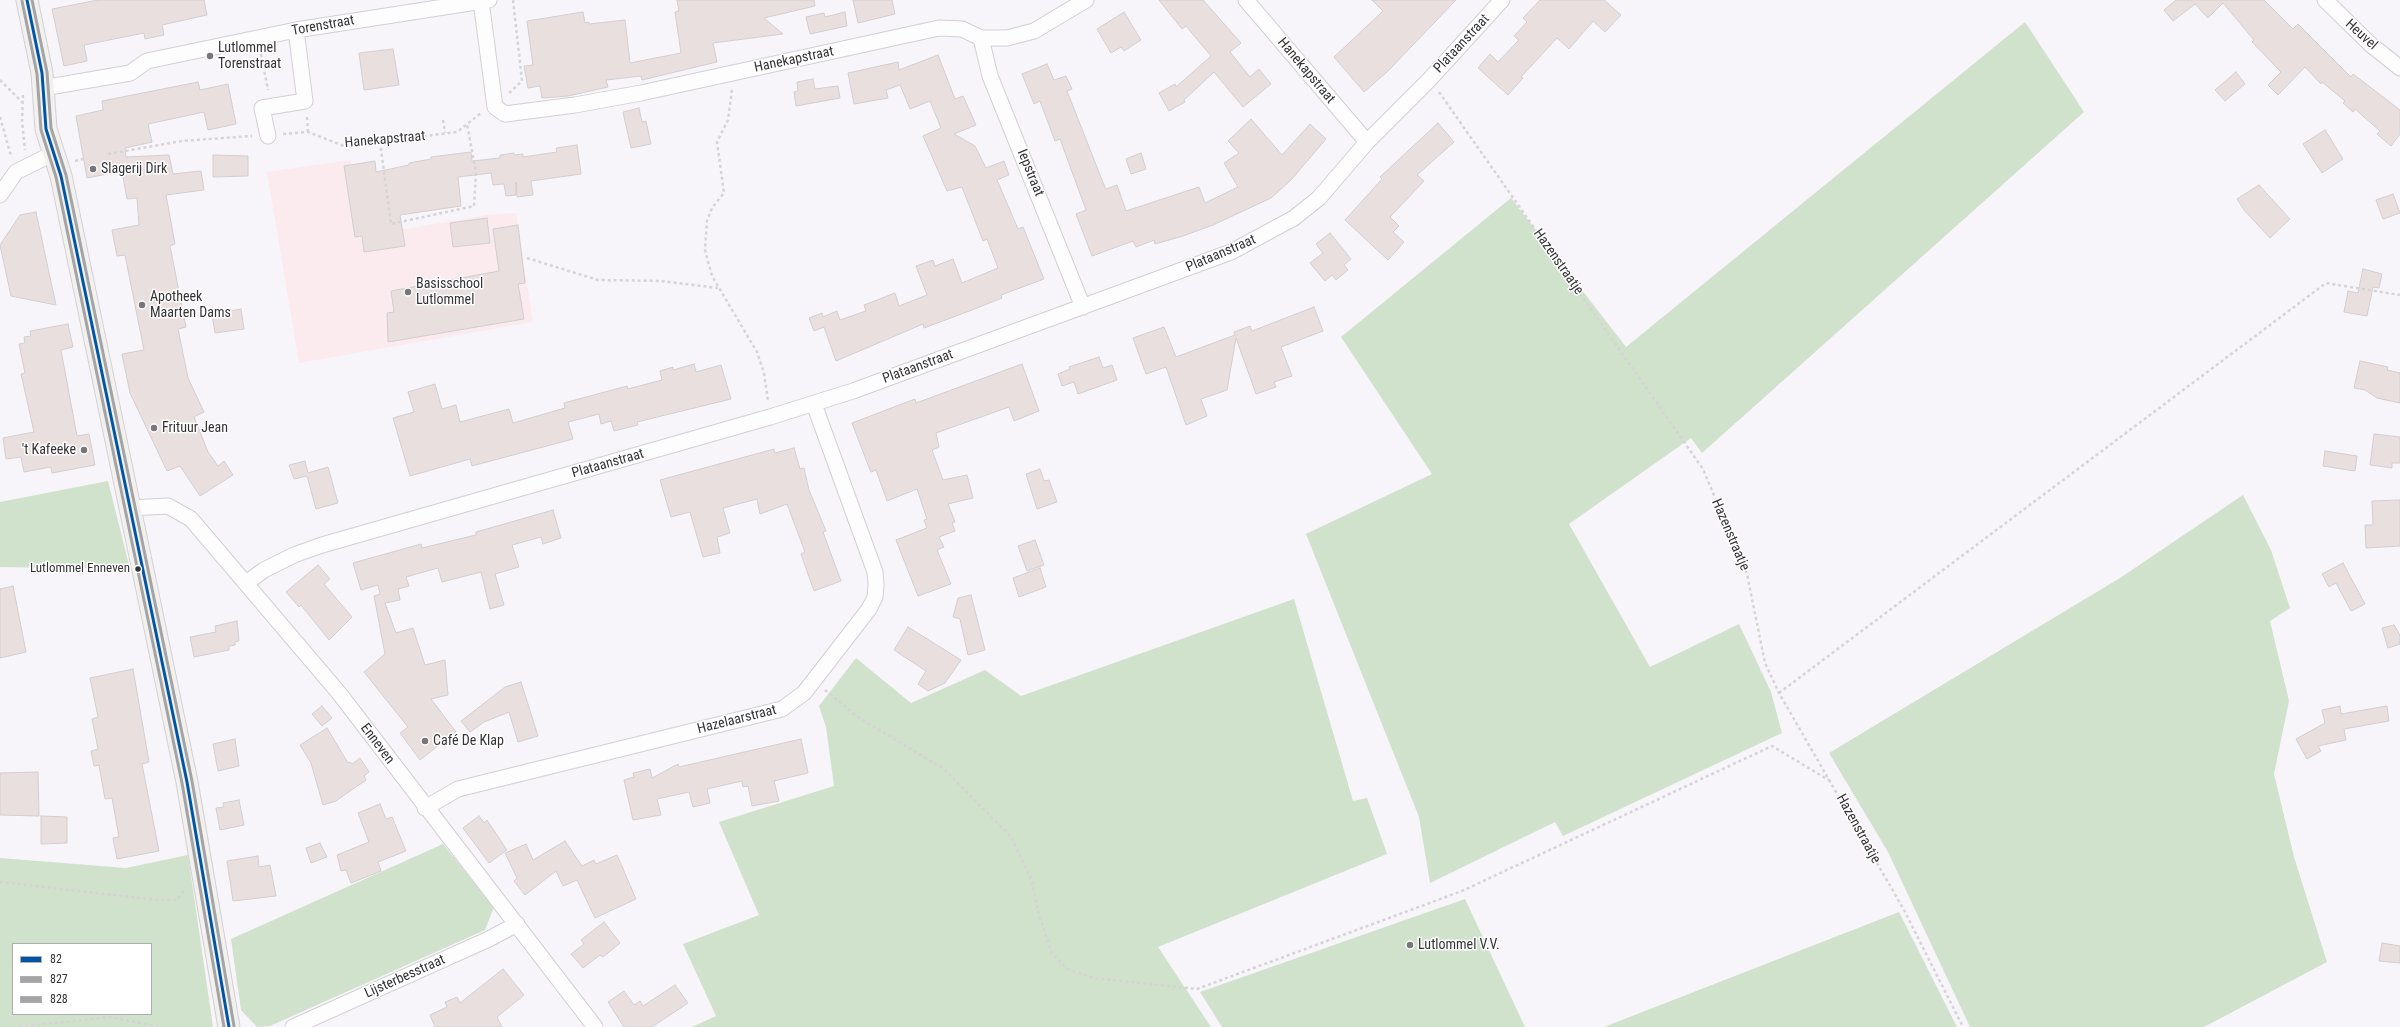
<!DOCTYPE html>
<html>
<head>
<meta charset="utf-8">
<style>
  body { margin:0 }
  #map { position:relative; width:2400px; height:1027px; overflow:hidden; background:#f7f4fa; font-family:"Roboto Condensed",sans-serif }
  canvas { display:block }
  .legend { position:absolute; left:12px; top:943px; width:140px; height:72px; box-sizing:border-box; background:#fff; border:1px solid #aeadaf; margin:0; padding:5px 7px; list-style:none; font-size:12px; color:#343236 }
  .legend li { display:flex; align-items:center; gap:8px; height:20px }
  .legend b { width:20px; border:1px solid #aeadaf }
</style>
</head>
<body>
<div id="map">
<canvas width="2400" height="1027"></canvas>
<ul class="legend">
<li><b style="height:5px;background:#0056a4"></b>82</li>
<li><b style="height:5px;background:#a4a3a5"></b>827</li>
<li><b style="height:5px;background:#a4a3a5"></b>828</li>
</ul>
</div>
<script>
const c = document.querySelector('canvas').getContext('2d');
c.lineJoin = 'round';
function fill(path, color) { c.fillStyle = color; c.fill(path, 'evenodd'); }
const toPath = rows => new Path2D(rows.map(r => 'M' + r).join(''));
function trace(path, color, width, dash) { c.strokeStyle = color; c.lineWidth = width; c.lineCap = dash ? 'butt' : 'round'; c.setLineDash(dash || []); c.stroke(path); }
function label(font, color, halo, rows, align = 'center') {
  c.font = font + ' "Roboto Condensed",sans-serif'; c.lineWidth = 3; c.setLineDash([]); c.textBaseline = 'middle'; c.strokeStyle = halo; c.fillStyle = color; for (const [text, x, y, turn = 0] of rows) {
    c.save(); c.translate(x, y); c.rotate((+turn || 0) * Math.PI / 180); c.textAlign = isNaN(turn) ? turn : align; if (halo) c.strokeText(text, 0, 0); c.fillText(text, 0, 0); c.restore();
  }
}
const education = toPath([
  [351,160,351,165,375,161,387,232,488,215,516,213,533,322,299,363,267,172]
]);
const green = toPath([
  [2025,22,2084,112,1702,453,1691,438,1569,524,1650,667,1739,624,1771,692,1782,733,1563,836,1555,822,1430,883,1419,817,1306,534,1432,474,1341,337,1511,198,1626,347],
  [108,481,130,569,0,567,0,502],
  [2243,495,2271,550,2290,608,2270,621,2289,701,2274,774,2294,857,2327,962,2204,1027,1970,1027,1888,852,1829,753,2120,578],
  [1294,599,1353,801,1367,798,1387,854,1158,947,1211,1027,692,1027,716,1016,683,944,759,915,719,822,834,786,826,727,819,706,856,658,911,703,985,670,1021,696],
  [443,844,494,907,485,930,270,1026,257,1027,241,1010,231,939],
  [188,855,213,1027,0,1027,0,858,126,868],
  [13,944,151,944,151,1014,13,1014],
  [1465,899,1525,1027,1222,1027,1200,992],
  [1899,912,1957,1027,1604,1027]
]);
const building = toPath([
  [98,0,204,0,207,15,162,25,164,35,145,39,144,33,84,45,87,61,64,66,52,9,98,0],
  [677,0,814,0,815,6,764,18,783,34,713,43,717,62,642,80,641,76,606,80,608,87,568,96,542,98,540,86,528,88,524,66,533,65,527,21,583,12,585,23,589,22,589,24,625,20,630,63,681,53,675,12,679,11,677,0],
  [853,0,892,0,895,14,858,23,853,0],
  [1159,0,1203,0,1241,43,1230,52,1250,77,1259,69,1271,84,1243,107,1214,72,1184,100,1185,102,1169,111,1159,93,1175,84,1176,87,1211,56,1186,26,1182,29,1159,0],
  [1372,0,1456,0,1388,71,1364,92,1334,57,1383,11,1372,0],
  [1540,0,1604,0,1621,15,1605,32,1593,21,1569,49,1557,38,1521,77,1523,78,1508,95,1478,68,1490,54,1498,62,1519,40,1514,36,1527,22,1523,18,1540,0],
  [2176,0,2264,0,2293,29,2298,24,2351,77,2353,74,2400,110,2400,134,2391,146,2377,134,2380,131,2355,109,2353,112,2343,103,2345,101,2322,82,2321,84,2305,67,2278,95,2268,85,2281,72,2252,42,2254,40,2223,3,2208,18,2195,4,2173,21,2164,10,2176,0],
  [845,12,847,26,810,34,806,17,824,13,825,17,845,12],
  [1124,12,1141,40,1124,51,1121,47,1111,53,1097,29,1124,12],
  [393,49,399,85,364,90,359,53,393,49],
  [938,55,955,99,963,96,976,125,954,134,975,146,986,168,1004,161,1009,175,997,180,1018,229,1023,227,1044,279,1001,295,1002,298,972,310,924,328,923,324,836,361,824,327,814,331,809,318,822,313,823,317,837,311,840,320,866,311,864,305,895,293,899,306,927,295,916,266,933,260,935,266,953,259,962,283,998,268,987,239,983,241,962,187,947,191,923,136,941,128,930,101,910,109,900,85,886,90,888,98,854,104,848,73,898,62,899,70,938,55],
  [1047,64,1054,80,1066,76,1072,89,1067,91,1104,185,1106,189,1117,185,1126,211,1199,187,1205,203,1238,187,1224,163,1239,153,1228,141,1251,119,1282,155,1310,124,1326,139,1291,180,1271,198,1213,225,1183,236,1155,244,1154,240,1136,247,1133,241,1092,256,1076,214,1086,210,1060,139,1055,141,1040,101,1034,104,1022,74,1047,64],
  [2236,72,2245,84,2225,101,2215,90,2236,72],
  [813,79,815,89,838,86,840,98,796,106,794,92,798,91,797,82,813,79],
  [198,82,200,90,228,84,236,124,208,130,204,112,148,124,152,142,125,148,126,157,169,155,173,174,201,171,204,190,166,195,175,244,170,246,186,327,178,329,188,378,204,412,194,417,208,452,218,466,224,461,233,475,200,496,180,466,167,471,130,393,122,354,144,350,125,255,117,256,112,230,139,225,137,198,127,199,122,171,87,178,76,116,103,110,102,101,198,82],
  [639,108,642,122,646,121,651,144,631,148,623,112,639,108],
  [1438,123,1454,142,1417,175,1424,181,1390,217,1399,226,1393,232,1404,242,1388,260,1345,220,1382,179,1380,177,1438,123],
  [2325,130,2343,159,2322,173,2303,144,2325,130],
  [577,145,581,174,531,181,533,195,517,197,516,182,516,195,506,196,504,184,493,185,491,173,458,177,461,206,400,215,405,246,364,252,362,236,355,237,344,166,375,161,376,172,409,165,409,163,431,159,431,157,471,152,472,161,500,158,500,155,514,153,514,155,523,154,523,157,557,152,556,148,577,145],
  [1141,153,1146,169,1131,174,1126,159,1141,153],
  [213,155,248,156,248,176,213,177,213,155],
  [2259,185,2290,219,2270,238,2244,210,2237,199,2259,185],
  [2393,194,2400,213,2383,219,2376,200,2393,194],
  [36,212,48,268,56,305,11,296,0,245,20,215,36,212],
  [487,218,490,243,453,247,450,223,487,218],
  [518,225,525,283,518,284,524,319,388,342,387,313,394,312,391,291,499,271,493,229,518,225],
  [1330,233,1351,259,1344,265,1348,270,1336,280,1332,275,1325,281,1310,263,1323,253,1316,244,1330,233],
  [2363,269,2382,274,2379,288,2373,287,2367,316,2344,312,2348,291,2358,293,2363,269],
  [1314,307,1323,331,1281,347,1292,376,1274,382,1276,387,1256,394,1236,338,1227,390,1201,399,1207,416,1186,425,1166,367,1146,374,1133,338,1164,327,1176,357,1235,335,1234,332,1250,326,1252,331,1314,307],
  [241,309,244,329,215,333,212,314,241,309],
  [68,324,73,347,61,350,77,436,89,434,95,465,52,473,51,467,24,472,21,457,6,459,3,438,34,432,21,374,25,373,19,344,25,343,24,337,31,336,30,331,68,324],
  [1099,357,1103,368,1112,365,1117,380,1078,394,1074,382,1062,386,1058,374,1070,369,1069,367,1099,357],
  [2360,361,2388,367,2387,370,2400,373,2400,403,2377,398,2365,390,2354,388,2360,361],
  [694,364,696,372,721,365,731,399,637,422,638,425,614,431,611,421,601,424,599,414,568,422,573,439,472,466,470,459,410,476,393,418,414,412,408,392,435,384,442,409,456,405,460,422,509,409,513,423,565,408,564,403,627,386,628,389,662,380,660,371,673,367,673,370,694,364],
  [1022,364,1039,411,1014,421,1009,407,936,433,939,447,932,450,943,480,967,475,973,498,948,504,955,522,952,523,955,531,939,537,944,547,937,550,951,584,918,596,896,540,927,528,924,520,927,519,917,489,887,501,876,470,871,472,868,465,852,423,915,399,916,403,1022,364],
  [2374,434,2400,437,2400,463,2392,463,2392,468,2370,465,2374,434],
  [794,448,800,469,804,468,809,490,826,531,823,532,841,581,814,591,801,554,805,552,787,504,760,514,757,499,723,508,730,533,717,537,720,553,703,557,690,512,671,517,660,480,774,449,775,453,794,448],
  [2325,451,2357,456,2355,471,2323,466,2325,451],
  [305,461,308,473,328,467,338,503,316,509,307,476,294,479,289,465,305,461],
  [1040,469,1044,481,1049,480,1057,502,1037,509,1026,474,1040,469],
  [2400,500,2400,546,2366,548,2365,525,2373,525,2372,501,2400,500],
  [553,510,561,538,543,544,541,537,512,545,519,567,495,574,504,605,490,609,481,572,442,582,438,568,406,577,409,586,398,589,400,600,385,603,396,633,413,628,425,665,445,660,448,695,431,699,456,732,420,760,400,733,408,727,364,672,385,654,374,596,380,594,378,585,361,590,353,563,421,544,422,548,476,535,476,532,553,510],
  [1035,540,1044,565,1027,571,1018,546,1035,540],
  [2343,563,2365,604,2351,611,2336,583,2329,587,2322,574,2343,563],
  [318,565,330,579,324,584,352,617,329,640,301,605,299,607,286,592,318,565],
  [1040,568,1046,587,1019,597,1013,578,1040,568],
  [13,586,26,652,0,658,0,589,13,586],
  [971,595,985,650,968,655,960,619,953,617,958,598,971,595],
  [237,621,239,641,235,642,235,645,229,646,229,650,194,657,190,637,216,632,215,626,237,621],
  [2394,625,2400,635,2400,644,2388,648,2382,628,2394,625],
  [908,627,961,660,945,683,928,691,918,684,926,671,894,650,908,627],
  [133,669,149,762,142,764,159,851,117,859,113,838,119,837,112,798,105,799,99,765,94,766,91,751,98,749,92,719,98,717,90,678,133,669],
  [521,682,538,736,518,742,509,712,484,722,470,732,461,721,505,687,521,682],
  [322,706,332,718,322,726,312,714,322,706],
  [2340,706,2341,714,2387,706,2389,721,2344,729,2346,740,2318,746,2321,751,2307,759,2296,739,2325,723,2322,710,2340,706],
  [327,728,348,763,350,762,352,764,360,758,369,772,364,776,366,780,336,801,323,805,311,763,300,745,327,728],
  [235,739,239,766,218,771,213,744,235,739],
  [801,739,808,773,774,781,779,801,752,806,748,786,743,787,742,781,707,789,710,803,693,807,689,792,657,799,661,815,633,820,624,780,634,777,633,773,650,769,652,778,678,764,679,767,801,739],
  [38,772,39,816,0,815,0,773,38,772],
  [239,800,244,825,220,830,216,808,224,807,223,803,239,800],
  [380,804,386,819,392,817,406,851,378,862,381,871,351,883,346,870,341,871,337,855,369,842,358,813,380,804],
  [41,816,67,817,67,843,41,844,41,816],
  [479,816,484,823,487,820,507,850,489,863,463,828,479,816],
  [565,841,582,866,594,860,596,864,617,855,636,899,595,918,577,880,563,886,556,871,525,895,514,881,517,878,505,853,526,844,533,860,565,841],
  [320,843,327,857,311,863,306,848,320,843],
  [258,856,259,867,270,865,276,896,233,901,227,861,258,856],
  [604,922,620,943,603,957,600,955,583,968,571,954,584,944,581,940,604,922],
  [2382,943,2400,946,2400,963,2379,961,2382,943],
  [503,969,524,995,497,1017,502,1027,435,1027,430,1015,447,1007,445,1002,457,997,460,1003,503,969],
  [675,985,688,1003,652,1027,624,1027,608,1002,624,991,634,1005,640,1001,643,1006,675,985]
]);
const path = toPath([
  [261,54,268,90],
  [0,80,22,102],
  [732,90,728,120,717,142,724,193,712,208,707,221,705,250,712,276,757,352,764,373,768,401],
  [1439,92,1703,469,1747,574,1765,663,1779,693,1904,910,1963,1027],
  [509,93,522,81,513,0],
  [23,95,22,121,25,150],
  [0,117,11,156],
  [307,117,308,132],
  [443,120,445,133],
  [283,134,308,132,344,146,457,132,481,113],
  [380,142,391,224,474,206,476,172,467,124],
  [108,154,182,141,252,136],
  [75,161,83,159],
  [527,258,598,280,661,281,718,288],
  [825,690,858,717,944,769,1012,838,1032,882,1039,915,1052,953,1067,969,1093,978,1197,989,1462,891,1772,746,1832,782],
  [1779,693,2326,283,2400,295],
  [0,882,157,900,177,900,185,889],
  [19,1027,110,1017,159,1027]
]);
const street = toPath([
  [1246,0,1367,142],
  [2325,0,2370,44,2400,68],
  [481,1,495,107,505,114,575,105,641,93,939,28,962,29,981,38,1007,38,1034,31,1086,0],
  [981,38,990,76,1083,307],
  [43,88,130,73,147,61,296,30,489,0],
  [268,136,262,108,305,101,296,30],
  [0,195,16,172,52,154],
  [130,508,168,506,191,519,339,693,595,1027],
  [246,583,264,570,294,555,322,545,770,417,853,391,1231,252,1294,218,1319,198,1367,142,1430,79,1502,0],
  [425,808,458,789,782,709,804,693,869,609,875,597,876,585,875,572,814,404],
  [293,1027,489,939,517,924]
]);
const secondary = toPath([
  [27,0,42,73,46,129,61,176,187,782,229,1027]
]);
const bus1 = toPath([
  [27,0,42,73,46,129,61,176,187,782,229,1027]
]);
const bus2 = toPath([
  [22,1,37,74,41,130,56,177,182,783,224,1027]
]);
const bus3 = toPath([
  [32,0,47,72,51,128,66,175,192,781,234,1026]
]);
const markers = [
  [210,56,4,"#78767b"],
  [93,169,4,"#78767b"],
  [408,292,4,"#78767b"],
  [142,305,4,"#78767b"],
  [154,428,4,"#78767b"],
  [84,450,4,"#78767b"],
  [138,569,3.5,"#343236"],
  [425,741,4,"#78767b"],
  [1410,945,4,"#78767b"]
];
const busNames = [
  ["Lutlommel Enneven",130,569]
];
const streetNames = [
  ["Torenstraat",323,26,-10],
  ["Heuvel",2361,35,42],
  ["Plataanstraat",1462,44,-47],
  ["Hanekapstraat",794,60,-12],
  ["Hanekapstraat",1306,71,50],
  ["Hanekapstraat",385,140,-5],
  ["Iepstraat",1030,173,68],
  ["Plataanstraat",1221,254,-23],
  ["Hazenstraatje",1558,262,55],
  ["Plataanstraat",918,367,-20],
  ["Plataanstraat",608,464,-16],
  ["Hazenstraatje",1730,535,67],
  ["Hazelaarstraat",737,720,-14],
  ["Enneven",377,744,53],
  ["Hazenstraatje",1858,829,61],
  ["Lijsterbesstraat",405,977,-24]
];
const poiNames = [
  ["Lutlommel",218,48],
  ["Torenstraat",218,64],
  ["Slagerij Dirk",101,169],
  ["Basisschool",416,284],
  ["Lutlommel",416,300],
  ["Apotheek",150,297],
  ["Maarten Dams",150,313],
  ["Frituur Jean",162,428],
  ["'t Kafeeke",76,450,"right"],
  ["Café De Klap",433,741],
  ["Lutlommel V.V.",1418,945]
];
fill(education, '#fbebee');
fill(green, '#d0e2cc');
fill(building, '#eadfdf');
trace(building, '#d2ced0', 1);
trace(street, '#d2d0d4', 17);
trace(secondary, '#d2d0d4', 23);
trace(path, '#d5d4d5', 2.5, [3, 3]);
trace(street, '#fefdfe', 15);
trace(secondary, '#f3f1ee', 21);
trace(bus1, '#0056a4', 3);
trace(bus2, '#a4a3a5', 3);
trace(bus3, '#a4a3a5', 3);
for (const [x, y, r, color] of markers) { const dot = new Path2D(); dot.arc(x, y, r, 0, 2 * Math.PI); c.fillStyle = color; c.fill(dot); trace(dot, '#fff', 1.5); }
label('13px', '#343236', '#fff', busNames, 'right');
label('14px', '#343236', '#fff', streetNames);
label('14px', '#343236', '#fff', poiNames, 'left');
</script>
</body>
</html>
